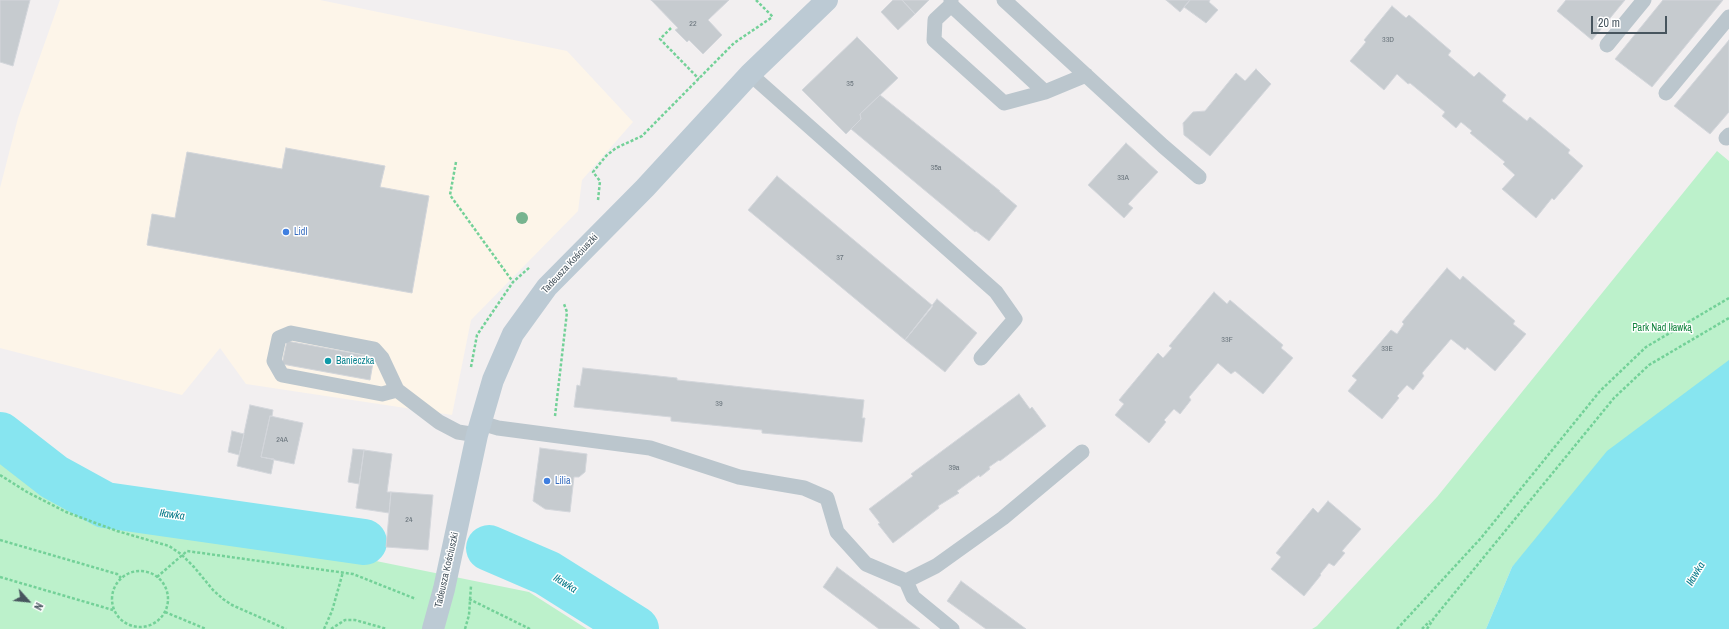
<!DOCTYPE html>
<html>
<head>
<meta charset="utf-8">
<style>
  body { margin:0 }
  #map { position:relative; width:1729px; height:629px; overflow:hidden; background:#f2eff0; font-family:"Archivo Narrow",sans-serif }
  canvas { display:block }
  .north { position:absolute; left:8px; top:581px; width:40px; height:40px; -webkit-text-stroke:3px #fff; paint-order:stroke; rotate:117deg; font-size:11px; font-weight:700; line-height:16px; text-align:center; color:#47555e }
  .north::after { content:''; display:block; margin:auto; width:14px; height:18px; background:#47555e; clip-path:polygon(50% 0,100% 100%,50% 72%,0 100%) }
  .scale { position:absolute; left:1591px; top:16px; width:76px; height:18px; box-sizing:border-box; border:2px solid #47555e; border-top:0; padding-left:5px; font-size:12px; line-height:14px; white-space:nowrap; color:#47555e; -webkit-text-stroke:3px #fff; paint-order:stroke }
</style>
</head>
<body>
<div id="map">
<canvas width="1729" height="629"></canvas>
<div class="north">N</div>
<div class="scale">20 m</div>
</div>
<script>
const c = document.querySelector('canvas').getContext('2d');
c.lineJoin = 'round';
function fill(path, color) { c.fillStyle = color; c.fill(path, 'evenodd'); }
const toPath = rows => new Path2D(rows.map(r => 'M' + r).join(''));
function trace(path, color, width, dash) { c.strokeStyle = color; c.lineWidth = width; c.lineCap = dash ? 'butt' : 'round'; c.setLineDash(dash || []); c.stroke(path); }
function label(font, color, halo, rows, align = 'center') {
  c.font = font + ' "Archivo Narrow",sans-serif'; c.lineWidth = 3; c.setLineDash([]); c.textBaseline = 'middle'; c.strokeStyle = halo; c.fillStyle = color; for (const [text, x, y, turn = 0] of rows) {
    c.save(); c.translate(x, y); c.rotate((+turn || 0) * Math.PI / 180); c.textAlign = isNaN(turn) ? turn : align; if (halo) c.strokeText(text, 0, 0); c.fillText(text, 0, 0); c.restore();
  }
}
const commercial = toPath([
  [60,0,320,0,567,51,633,122,582,180,578,211,471,320,452,415,246,384,220,348,182,395,0,348,0,188,18,118]
]);
const green = toPath([
  [1717,151,1729,161,1729,362,1512,567,1486,629,1312,629,1317,626,1437,497],
  [0,454,112,517,376,561,529,592,587,629,0,629]
]);
const water = toPath([
  [1729,360,1729,629,1486,629,1512,567,1607,451]
]);
const river = toPath([
  [0,435,54,477,105,505,364,542],
  [489,548,547,573,636,629]
]);
const building = toPath([
  [0,0,30,0,13,66,0,62,0,0],
  [651,0,729,0,708,20,722,35,703,54,689,40,687,42,675,30,678,28,651,0],
  [893,0,902,0,915,14,898,30,881,12,893,0],
  [902,0,929,0,915,14,902,0],
  [1166,0,1190,0,1180,12,1166,0],
  [1190,0,1210,0,1209,2,1218,10,1206,23,1184,7,1190,0],
  [1566,0,1625,0,1592,40,1557,11,1566,0],
  [1663,0,1723,0,1652,87,1615,59,1663,0],
  [1392,6,1406,18,1409,15,1451,51,1448,55,1474,77,1479,72,1506,95,1502,101,1527,121,1530,117,1570,150,1568,153,1583,166,1554,200,1552,198,1536,218,1502,189,1515,175,1503,164,1505,162,1470,133,1472,131,1461,122,1456,128,1442,116,1445,112,1410,83,1408,84,1397,74,1384,90,1350,61,1366,42,1364,40,1392,6],
  [857,37,898,78,860,114,861,119,846,134,802,90,857,37],
  [1729,40,1729,112,1710,134,1674,106,1729,40],
  [1256,69,1271,84,1210,156,1184,135,1183,123,1193,112,1205,111,1236,73,1245,81,1256,69],
  [880,95,1000,191,999,191,1017,206,989,241,976,231,975,232,851,129,861,119,860,114,880,95],
  [1126,143,1158,172,1128,204,1133,208,1124,218,1088,185,1126,143],
  [286,148,385,166,380,187,429,196,412,293,147,245,152,214,175,218,187,152,282,169,286,148],
  [777,176,933,306,905,340,748,210,777,176],
  [1447,268,1460,280,1463,276,1515,321,1513,324,1526,334,1495,371,1467,347,1465,350,1451,339,1422,373,1424,376,1413,390,1407,385,1397,396,1399,398,1382,419,1348,391,1357,380,1352,376,1391,330,1397,334,1404,324,1402,322,1447,268],
  [1214,292,1227,304,1230,300,1283,345,1281,348,1293,358,1263,394,1235,371,1231,374,1218,363,1189,397,1191,400,1180,414,1174,409,1164,420,1166,422,1149,443,1115,415,1124,404,1119,400,1158,353,1163,358,1172,348,1169,346,1214,292],
  [937,299,977,333,945,372,905,340,937,299],
  [287,341,374,357,370,380,282,364,287,341],
  [583,368,677,378,677,380,864,400,862,418,865,418,862,442,762,433,762,430,671,421,671,417,574,407,577,385,580,386,583,368],
  [1019,394,1030,409,1032,407,1046,426,1000,461,999,460,989,467,990,469,980,477,979,475,957,491,959,493,938,506,939,508,893,543,878,524,880,523,869,509,913,476,911,474,1019,394],
  [250,405,273,410,272,416,270,416,261,457,274,459,271,474,237,466,250,405],
  [270,416,303,423,294,464,261,457,270,416],
  [232,431,244,434,239,455,228,452,232,431],
  [540,448,587,454,585,472,579,477,574,477,570,512,545,509,533,501,540,448],
  [353,449,364,450,359,484,348,482,353,449],
  [364,450,392,454,387,492,391,492,389,513,356,508,364,450],
  [391,492,433,495,428,550,386,547,391,492],
  [1328,501,1361,529,1342,551,1345,553,1334,566,1329,563,1320,574,1321,575,1304,596,1271,569,1281,557,1276,553,1313,508,1318,513,1328,501],
  [837,567,920,629,879,629,823,587,837,567],
  [961,581,1026,629,986,629,947,601,961,581]
]);
const path = toPath([
  [756,0,773,17],
  [671,28,660,39,699,79],
  [456,162,450,195,513,282],
  [598,200,600,181,593,172,606,156,616,148,642,136,734,43,771,18],
  [471,367,477,335,513,282,530,267],
  [555,416,567,312,564,304],
  [0,475,27,492,66,512,117,531,169,546,181,554,194,567,213,590,223,599,232,605,286,629],
  [0,540,117,574,121,578],
  '112 599a28 28 0 1 1 56 0a28 28 0 1 1-56 0Z',
  [0,577,113,610],
  [157,577,187,551,353,574,416,599],
  [469,599,530,629],
  [165,612,206,629],
  [324,629,332,611,343,572],
  [331,629,345,620,355,620,387,629],
  [465,629,469,615,471,586],
  [1397,629,1481,538,1600,391,1646,347,1729,298],
  [1422,629,1430,621],
  [1427,629,1434,618,1614,398,1649,365,1729,318]
]);
const service = toPath([
  [951,0,951,5,1045,92,1086,75],
  [1004,0,1163,146,1199,177],
  [951,5,935,20,934,40,1004,103,1045,92],
  [1607,45,1644,0],
  [750,74,996,292,1015,319,981,358],
  [1666,93,1729,17],
  [1726,138,1729,135],
  [397,390,382,394,282,375,274,361,279,338,291,333,374,349,382,358,397,390,439,422,458,432,477,435],
  [481,423,498,428,650,448,739,477,804,488,827,498,837,532,866,564,906,581,936,566,1003,518,1082,452],
  [906,581,913,597,952,629]
]);
const secondary = toPath([
  [433,629,444,589,477,435,493,380,513,334,547,287,645,188,750,74,827,0]
]);
const trees = [
  [522,218]
];
const markers = [
  [286,232,4,"#3f7fe0"],
  [328,361,4,"#0f9aa8"],
  [547,481,4,"#3f7fe0"]
];
const numberNames = [
  ["22",693,24],
  ["33D",1388,40],
  ["35",850,84],
  ["35a",936,168],
  ["33A",1123,178],
  ["37",840,258],
  ["33F",1227,340],
  ["33E",1387,349],
  ["39",719,404],
  ["24A",282,440],
  ["39a",954,468],
  ["24",409,520]
];
const shopNames = [
  ["Lidl",294,232],
  ["Lilia",555,481]
];
const streetNames = [
  ["Tadeusza Kościuszki",570,264,-47],
  ["Tadeusza Kościuszki",447,570,-77]
];
const parkNames = [
  ["Park Nad Iławką",1662,328]
];
const cultureNames = [
  ["Banieczka",336,361]
];
const waterNames = [
  ["Iławka",172,515,8],
  ["Iławka",1696,574,-59],
  ["Iławka",565,584,32]
];
fill(commercial, '#fdf5e9');
fill(green, '#bcf1cb');
fill(water, '#87e5f0');
trace(river, '#87e5f0', 46);
fill(building, '#c6cbcf');
trace(building, '#d3d6db', 1);
trace(path, '#73d198', 2.5, [3, 2]);
trace(service, '#bbc6cd', 15);
trace(secondary, '#bccad4', 22);
c.fillStyle = '#77b48f';
for (const [x, y] of trees) { c.beginPath(); c.arc(x, y, 6, 0, 2 * Math.PI); c.fill(); }
for (const [x, y, r, color] of markers) { const dot = new Path2D(); dot.arc(x, y, r, 0, 2 * Math.PI); c.fillStyle = color; c.fill(dot); trace(dot, '#fff', 1.5); }
label('8px', '#67727a', null, numberNames);
label('10px', '#366cbe', '#fff', shopNames, 'left');
label('10px', '#47555e', '#fff', streetNames);
label('10px', '#13843f', '#fff', parkNames);
label('10px', '#0d838f', '#fff', cultureNames, 'left');
label('italic 11px', '#097c8a', '#fff', waterNames);
</script>
</body>
</html>
